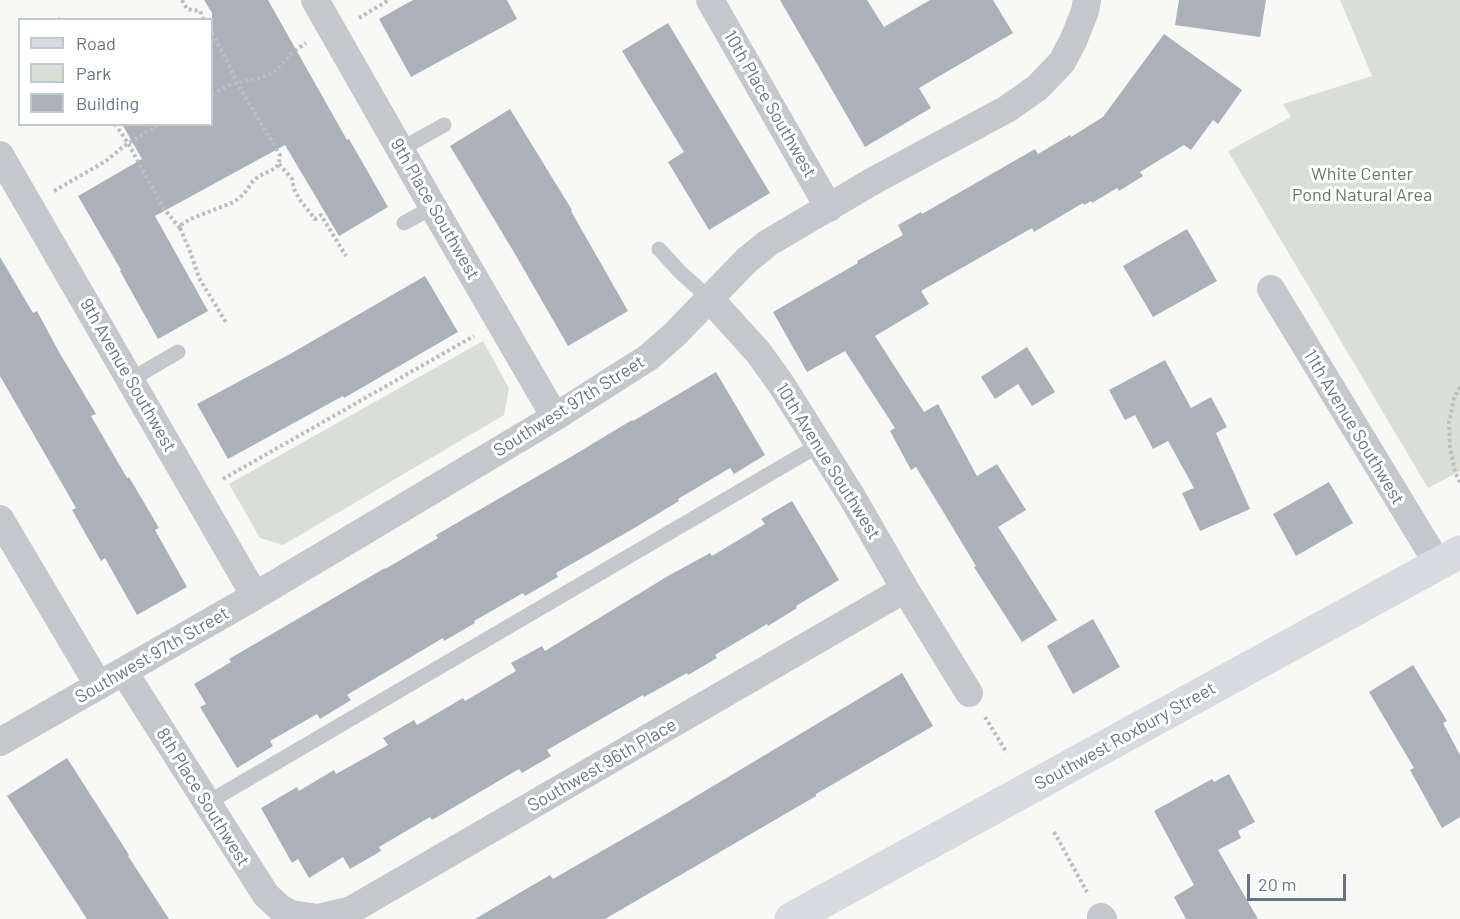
<!DOCTYPE html>
<html>
<head>
<meta charset="utf-8">
<style>
  body { margin:0 }
  #map { position:relative; width:1460px; height:919px; overflow:hidden; background:#f8f8f6; font-family:Barlow,sans-serif }
  canvas { display:block }
  .legend { position:absolute; left:18px; top:18px; width:195px; height:108px; box-sizing:border-box; background:#fff; border:2px solid #c2c8cf; margin:0; padding:8px 10px; list-style:none; font-size:18px; color:#677586 }
  .legend li { display:flex; align-items:center; gap:12px; height:30px }
  .legend b { width:30px; border:2px solid #c2c8cf }
  .scale { position:absolute; left:1247px; top:874px; width:99px; height:27px; box-sizing:border-box; border:3px solid #677586; border-top:0; padding-left:8px; font-size:18px; line-height:21px; white-space:nowrap; color:#677586; -webkit-text-stroke:4px #fff; paint-order:stroke }
</style>
</head>
<body>
<div id="map">
<canvas width="1460" height="919"></canvas>
<ul class="legend">
<li><b style="height:8px;background:#d7dadf"></b>Road</li>
<li><b style="height:16px;background:#d9dfd7"></b>Park</li>
<li><b style="height:16px;background:#aab1b8"></b>Building</li>
</ul>
<div class="scale">20 m</div>
</div>
<script>
const c = document.querySelector('canvas').getContext('2d');
c.lineJoin = 'round';
function fill(path, color) { c.fillStyle = color; c.fill(path, 'evenodd'); }
const toPath = rows => new Path2D(rows.map(r => 'M' + r).join(''));
function trace(path, color, width, dash) { c.strokeStyle = color; c.lineWidth = width; c.lineCap = dash ? 'butt' : 'round'; c.setLineDash(dash || []); c.stroke(path); }
function label(font, color, halo, rows, align = 'center') {
  c.font = font + ' Barlow,sans-serif'; c.lineWidth = 6; c.setLineDash([]); c.textBaseline = 'middle'; c.strokeStyle = halo; c.fillStyle = color; for (const [text, x, y, turn = 0] of rows) {
    c.save(); c.translate(x, y); c.rotate((+turn || 0) * Math.PI / 180); c.textAlign = isNaN(turn) ? turn : align; if (halo) c.strokeText(text, 0, 0); c.fillText(text, 0, 0); c.restore();
  }
}
const green = toPath([
  [1340,0,1460,0,1460,471,1428,488,1228,151,1291,117,1283,104,1372,76],
  [483,341,509,388,504,415,283,545,260,538,229,484]
]);
const building = toPath([
  [204,0,268,0,347,140,349,139,388,207,339,236,285,145,155,216,208,311,158,339,120,271,121,270,78,196,142,159,122,124,212,124,212,13],
  [413,0,507,0,517,19,411,77,379,19],
  [780,0,867,0,884,27,930,0,993,0,1013,33,919,88,931,108,865,147],
  [1179,0,1266,0,1260,37,1175,25],
  [668,23,770,193,709,230,668,162,684,152,622,51],
  [1164,34,1242,90,1218,124,1213,120,1191,150,1184,145,1140,172,1143,176,1119,191,1117,188,1092,203,1091,201,1084,205,1083,203,1034,232,1032,228,921,291,929,304,875,336,924,412,938,404,977,476,997,464,1026,510,998,527,1057,620,1022,642,974,567,976,566,916,467,911,470,890,431,895,428,845,351,807,372,773,312,858,263,857,261,903,235,898,225,921,212,922,214,1035,149,1038,154,1070,135,1071,137,1103,117],
  [510,109,572,210,571,211,628,311,568,346,515,254,450,146],
  [1187,229,1217,281,1153,317,1123,266],
  [0,257,33,313,37,311,59,352,96,414,91,416,127,478,129,477,159,528,155,530,187,587,137,615,105,558,101,561,72,510,76,508,0,376],
  [425,276,458,332,344,398,343,396,228,459,197,404,290,354],
  [1027,347,1055,392,1032,406,1018,384,995,399,981,377],
  [1165,360,1191,408,1211,397,1227,427,1216,433,1250,509,1200,531,1182,493,1194,488,1168,441,1153,449,1135,415,1125,420,1109,390],
  [716,372,765,455,734,474,730,468,678,499,679,501,636,527,556,573,558,577,525,596,523,593,474,621,475,623,444,641,443,638,347,695,351,700,320,719,317,714,270,741,273,746,237,768,200,707,206,704,194,684,231,662,229,659,385,568,385,569,438,538,436,535,569,458,632,420,633,421],
  [1329,482,1353,523,1296,556,1273,514],
  [792,501,839,580,796,606,797,608,768,626,767,624,715,655,717,658,688,675,687,673,644,697,643,695,547,750,551,756,522,773,519,769,432,820,430,817,379,847,381,851,350,869,343,857,309,878,298,859,292,863,261,808,297,787,299,791,334,770,336,774,388,745,383,738,414,720,417,725,463,698,465,701,516,671,511,663,542,646,545,651,668,576,710,553,712,556,765,524,761,519],
  [1093,619,1120,667,1073,694,1047,646],
  [1413,665,1447,721,1443,723,1460,755,1460,817,1442,828,1410,770,1414,768,1369,692],
  [902,673,933,726,816,794,816,796,605,919,475,919,550,875,553,879,668,813],
  [67,758,129,855,128,856,169,919,87,919,7,796],
  [1229,774,1255,822,1238,831,1241,838,1218,850,1258,919,1186,919,1174,897,1194,885,1154,811,1212,779,1214,782]
]);
const path = toPath([
  [182,0,187,9,200,11,204,20],
  [58,18,59,20],
  [359,18,389,0],
  [212,33,227,61,237,83,280,155,279,163,276,168,259,176,253,181,244,194,234,202,190,219,181,225,180,228,190,251,199,278,227,324],
  [212,94,230,85,263,77,273,73,292,53,306,43],
  [115,124,128,143,163,208,180,228],
  [279,164,292,179,294,189,300,200,315,219,321,215,346,256],
  [54,191,106,161,124,146,160,124],
  [1460,387,1454,398,1449,422,1450,447,1455,472,1460,482],
  [223,479,474,336],
  [985,717,1007,753],
  [1054,832,1087,892]
]);
const lane = toPath([
  [401,149,444,125],
  [404,223,433,207],
  [659,249,680,272,709,298],
  [130,380,178,352],
  [207,803,819,445]
]);
const street = toPath([
  [315,0,433,207,555,417],
  [710,0,829,208],
  [0,155,255,596],
  [1271,289,1438,564],
  [709,298,758,352,781,384,852,497,905,589,969,693],
  [0,519,99,686],
  [124,672,266,895,280,908,291,914,318,918,351,910,905,589],
  [0,742,255,596,555,417,649,357,674,335,747,260,768,243,873,181,1007,109,1037,88,1062,62,1074,39,1085,11,1087,0],
  [1101,917,1103,919]
]);
const secondary = toPath([
  [791,919,1460,552]
]);
const streetNames = [
  ["10th Place Southwest",770,104,60],
  ["9th Place Southwest",435,209,60],
  ["9th Avenue Southwest",128,375,60],
  ["Southwest 97th Street",569,406,-32],
  ["11th Avenue Southwest",1354,427,59],
  ["10th Avenue Southwest",828,461,58],
  ["Southwest 97th Street",152,655,-30],
  ["Southwest Roxbury Street",1125,736,-29],
  ["Southwest 96th Place",602,765,-30],
  ["8th Place Southwest",203,797,58]
];
const parkNames = [
  ["White Center",1362,174],
  ["Pond Natural Area",1362,195]
];
fill(green, '#d9dfd7');
fill(building, '#aab1b8');
trace(path, '#bbbec1', 4, [3, 3]);
trace(lane, '#c4c7cb', 15);
trace(street, '#c4c7cb', 28);
trace(secondary, '#d7dadf', 33);
label('18px', '#677586', '#fff', streetNames);
label('18px', '#647862', '#fff', parkNames);
</script>
</body>
</html>
